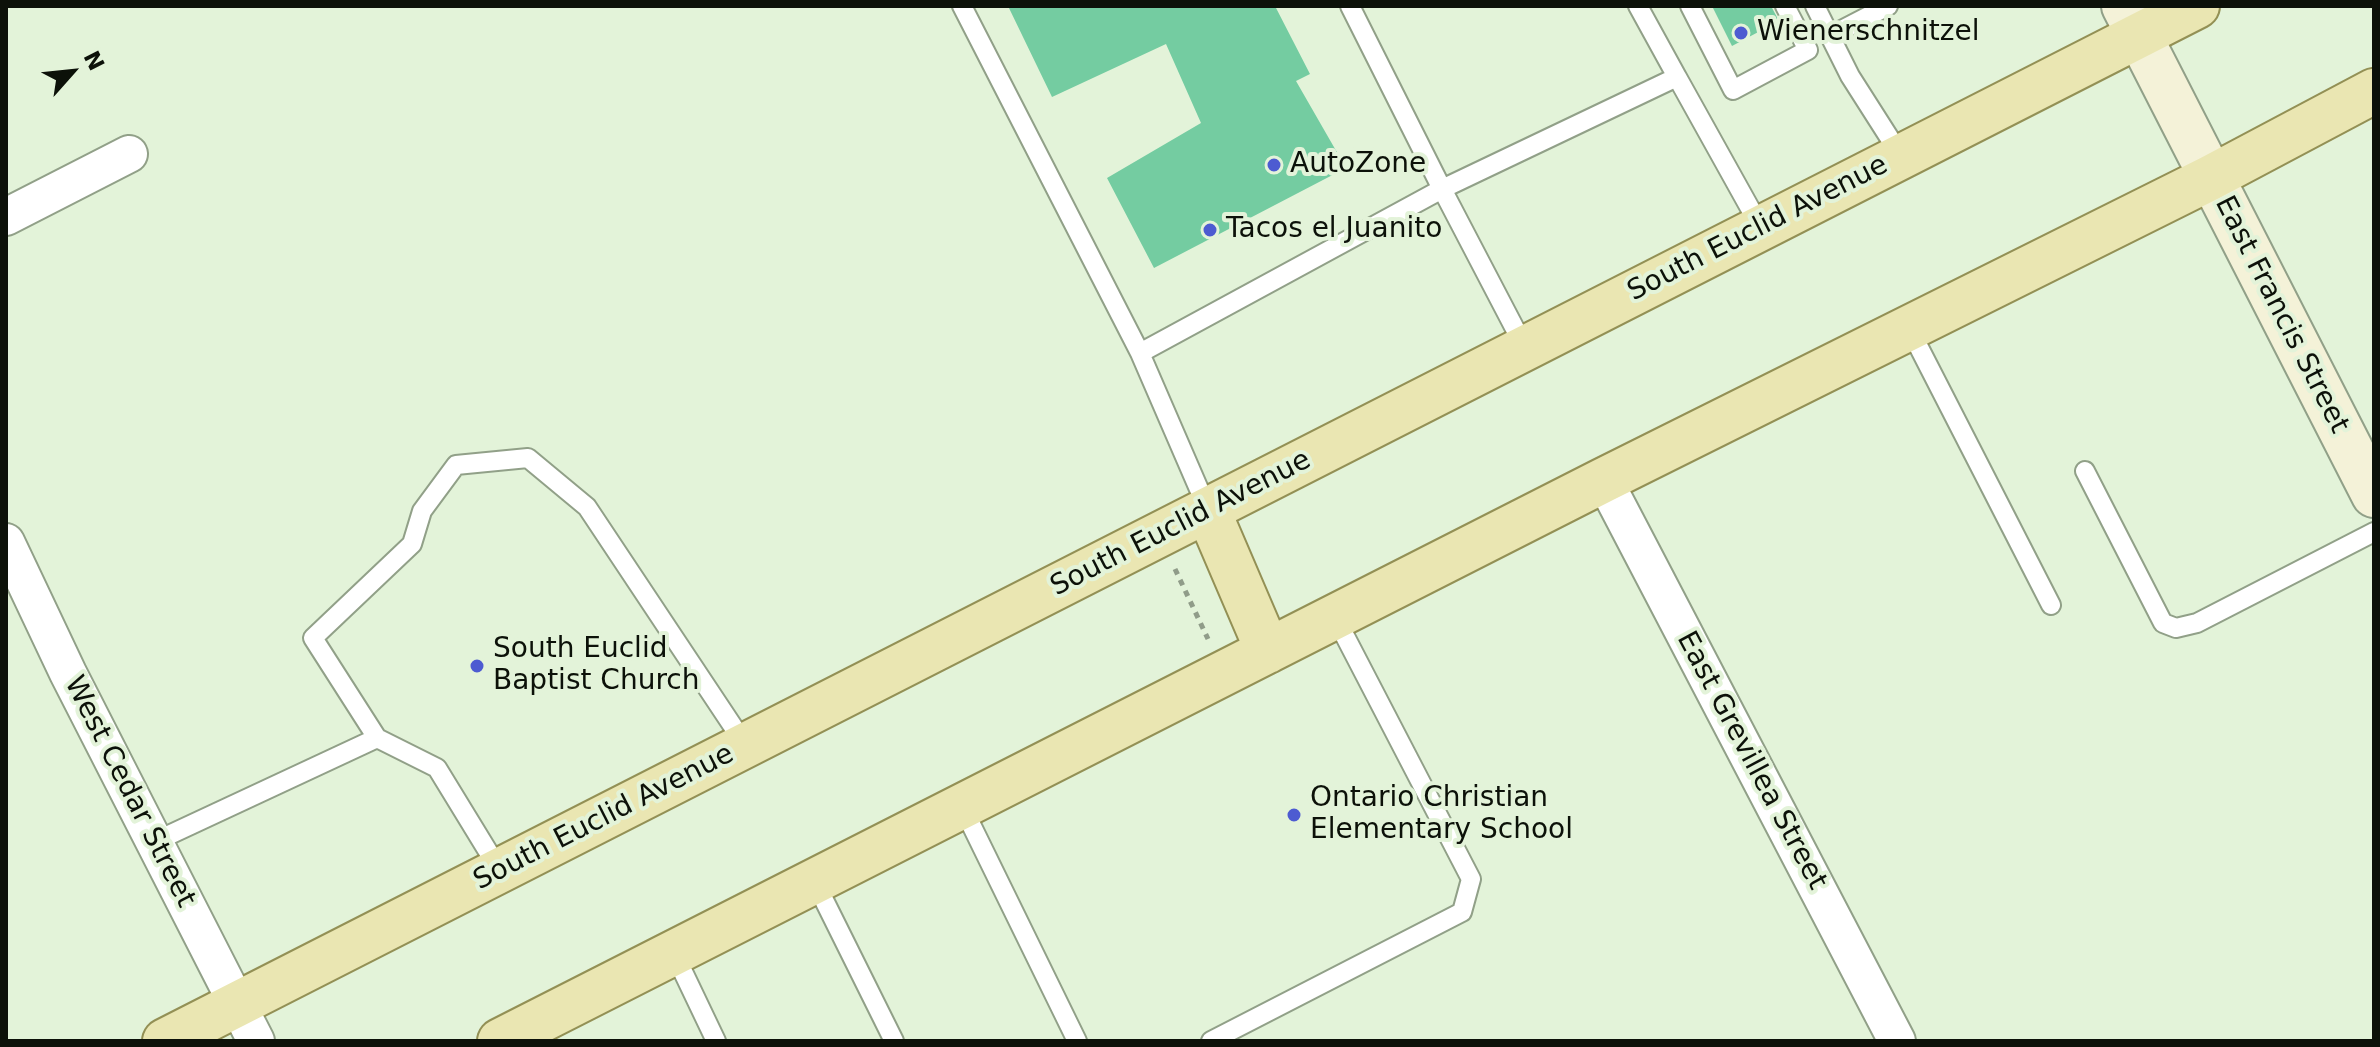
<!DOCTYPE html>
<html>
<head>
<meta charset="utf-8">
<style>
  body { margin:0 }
  #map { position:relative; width:2380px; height:1047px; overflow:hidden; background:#e3f3d9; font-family:"DejaVu Sans",sans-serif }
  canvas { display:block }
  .frame { position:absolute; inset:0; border:8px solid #0c1109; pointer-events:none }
  .north { position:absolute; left:32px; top:32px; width:80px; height:80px; -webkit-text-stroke:6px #e3f3d9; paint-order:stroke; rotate:63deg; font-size:22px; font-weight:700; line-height:32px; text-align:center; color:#0c1109 }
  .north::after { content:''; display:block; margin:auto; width:28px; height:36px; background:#0c1109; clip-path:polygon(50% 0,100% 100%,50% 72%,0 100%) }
</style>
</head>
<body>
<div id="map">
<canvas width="2380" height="1047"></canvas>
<div class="frame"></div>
<div class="north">N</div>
</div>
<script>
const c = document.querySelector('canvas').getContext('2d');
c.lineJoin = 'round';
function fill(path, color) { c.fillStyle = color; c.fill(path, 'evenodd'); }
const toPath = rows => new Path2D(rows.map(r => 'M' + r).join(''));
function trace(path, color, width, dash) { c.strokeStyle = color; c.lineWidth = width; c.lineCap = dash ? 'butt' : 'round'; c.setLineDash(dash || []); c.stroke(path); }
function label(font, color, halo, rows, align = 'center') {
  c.font = font + ' "DejaVu Sans",sans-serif'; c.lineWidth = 8; c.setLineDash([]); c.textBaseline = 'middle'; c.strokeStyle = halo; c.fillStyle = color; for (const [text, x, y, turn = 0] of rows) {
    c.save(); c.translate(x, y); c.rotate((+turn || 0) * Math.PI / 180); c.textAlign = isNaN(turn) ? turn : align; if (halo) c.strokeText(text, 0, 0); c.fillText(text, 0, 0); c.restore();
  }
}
const building = toPath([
  [1008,6,1275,6,1310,74,1296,81,1346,168,1154,268,1107,178,1201,123,1166,44,1052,97],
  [1712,6,1771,6,1779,21,1732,46]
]);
const path = toPath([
  [1175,569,1208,639]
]);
const lane = toPath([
  [962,6,1140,353,1208,510],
  [1690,6,1733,90,1808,50,1785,6],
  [1815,6,1850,76,1901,156],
  [1830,36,1888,6],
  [1677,77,1761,228],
  [1909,328,2051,605],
  [1525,348,1442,189,1677,77,1638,6],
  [1140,353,1442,189,1350,6],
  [2085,471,2163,623,2176,628,2197,623,2374,532],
  [377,738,437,768,500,871],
  [962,806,1077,1041],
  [154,842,377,738,313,638,412,544,422,511,456,465,528,458,587,507,746,746],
  [815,882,894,1041],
  [674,953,716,1041],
  [1211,1041,1462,912,1471,879,1335,617]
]);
const street = toPath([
  [6,217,129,154],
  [1604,480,1897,1041],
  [6,542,68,673,256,1041]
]);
const secondary = toPath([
  [2124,6,2374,495]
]);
const primary = toPath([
  [1208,511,1268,651],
  [165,1041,2197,6],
  [500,1041,1604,480,2210,178,2374,91]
]);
const markers = [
  [1741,33,8,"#4d5bd1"],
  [1274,165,8,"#4d5bd1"],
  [1210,230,8,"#4d5bd1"],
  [477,666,8,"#4d5bd1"],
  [1294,815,8,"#4d5bd1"]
];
const poiNames = [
  ["Wienerschnitzel",1757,33],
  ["AutoZone",1290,165],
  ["Tacos el Juanito",1226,230],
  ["South Euclid",493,650],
  ["Baptist Church",493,682],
  ["Ontario Christian",1310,799],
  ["Elementary School",1310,831]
];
const streetNames = [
  ["South Euclid Avenue",1758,229,-27],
  ["East Francis Street",2281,315,63],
  ["South Euclid Avenue",1181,524,-27],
  ["East Grevillea Street",1751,761,62],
  ["West Cedar Street",129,792,63],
  ["South Euclid Avenue",604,818,-27]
];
fill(building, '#74cca1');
trace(lane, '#91a088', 22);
trace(street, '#91a088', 40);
trace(secondary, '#91a088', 48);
trace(primary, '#939055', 48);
trace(path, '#909c89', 5, [6, 6]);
trace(lane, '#fff', 18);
trace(street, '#fff', 36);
trace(secondary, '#f4f2d8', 44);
trace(primary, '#eae6b2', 44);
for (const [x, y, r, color] of markers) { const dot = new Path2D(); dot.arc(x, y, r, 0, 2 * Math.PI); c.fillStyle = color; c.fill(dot); trace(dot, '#e3f3d9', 3); }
label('28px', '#0c1109', '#e3f3d9', poiNames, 'left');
label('28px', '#0c1109', '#e3f3d9', streetNames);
</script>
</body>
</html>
